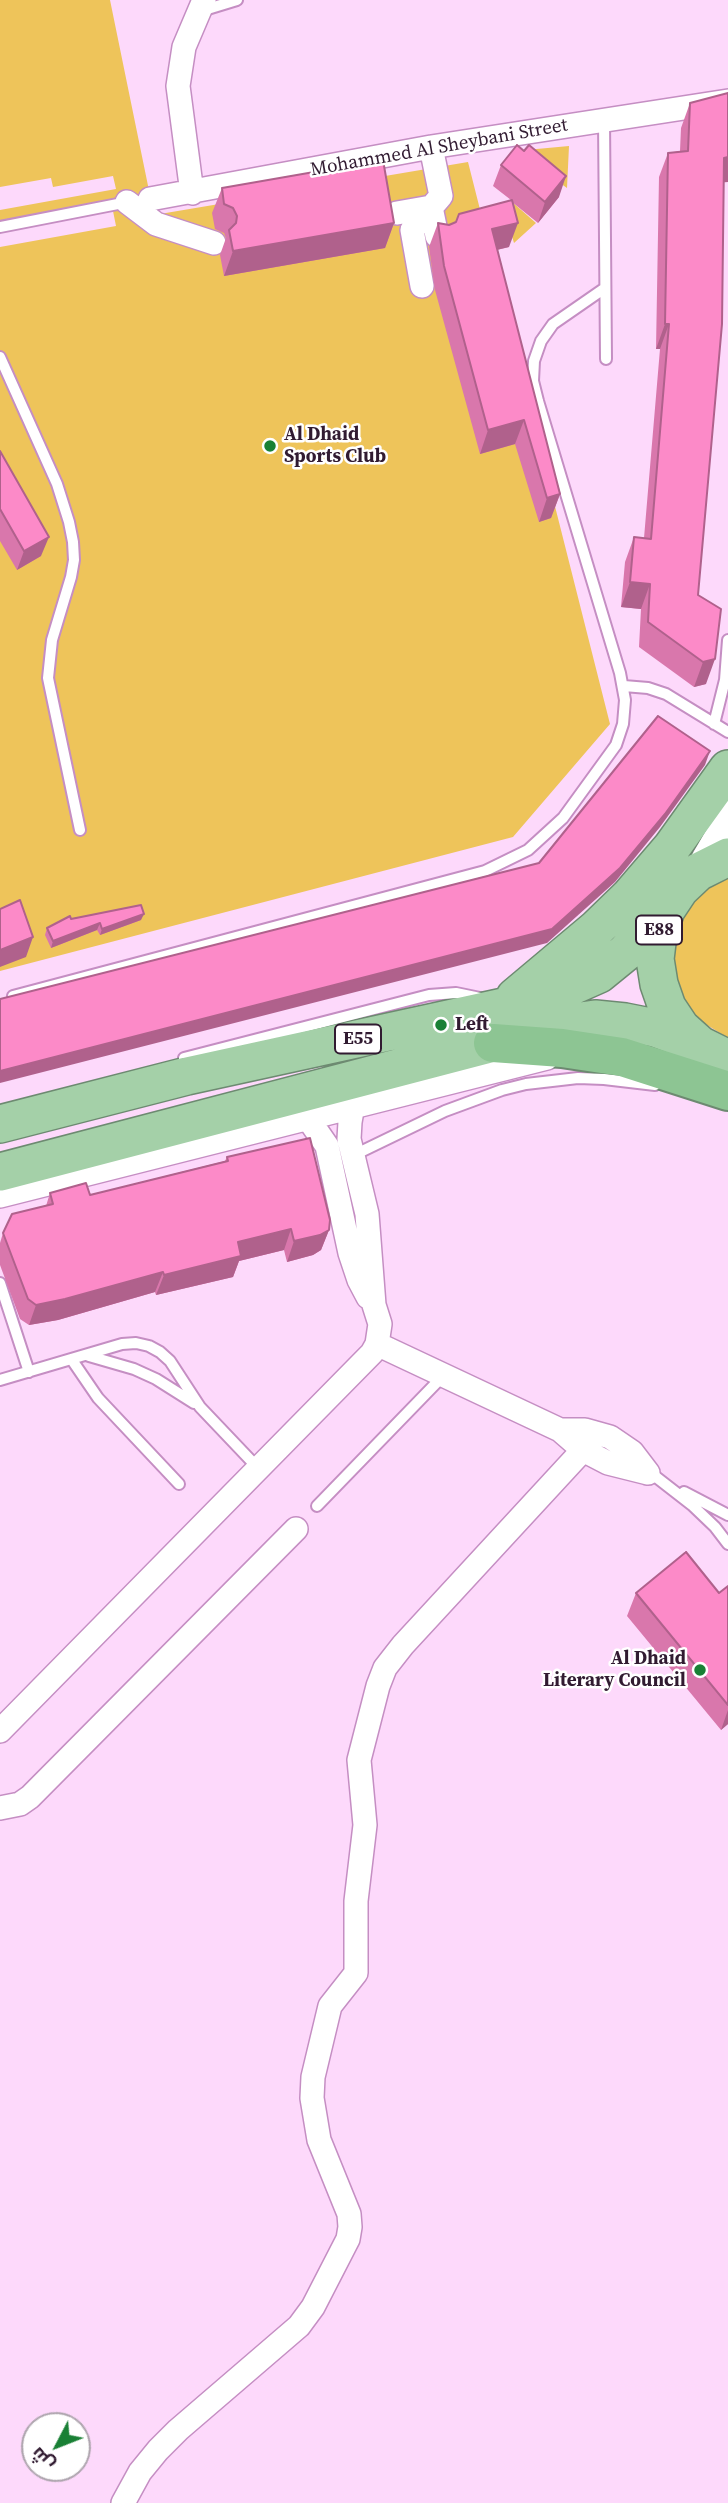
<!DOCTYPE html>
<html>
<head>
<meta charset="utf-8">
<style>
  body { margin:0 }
  #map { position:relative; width:728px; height:2503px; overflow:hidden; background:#fdd9fb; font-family:"Source Serif 4",Cairo,serif }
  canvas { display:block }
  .north { position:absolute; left:21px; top:2412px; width:70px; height:70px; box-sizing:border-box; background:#fff; border:2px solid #ada4ad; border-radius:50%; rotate:228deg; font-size:19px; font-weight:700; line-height:28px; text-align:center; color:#311b31 }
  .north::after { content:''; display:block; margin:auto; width:24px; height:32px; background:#198035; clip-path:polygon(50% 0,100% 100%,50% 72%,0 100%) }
</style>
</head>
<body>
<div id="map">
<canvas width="728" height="2503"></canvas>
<div class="north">ش</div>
</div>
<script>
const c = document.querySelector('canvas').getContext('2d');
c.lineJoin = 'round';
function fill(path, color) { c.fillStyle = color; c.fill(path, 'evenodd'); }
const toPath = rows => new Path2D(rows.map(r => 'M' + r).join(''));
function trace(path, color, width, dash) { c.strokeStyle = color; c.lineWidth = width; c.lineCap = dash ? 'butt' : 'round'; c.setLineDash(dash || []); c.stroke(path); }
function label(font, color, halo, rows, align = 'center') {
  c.font = font + ' "Source Serif 4",serif'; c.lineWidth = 5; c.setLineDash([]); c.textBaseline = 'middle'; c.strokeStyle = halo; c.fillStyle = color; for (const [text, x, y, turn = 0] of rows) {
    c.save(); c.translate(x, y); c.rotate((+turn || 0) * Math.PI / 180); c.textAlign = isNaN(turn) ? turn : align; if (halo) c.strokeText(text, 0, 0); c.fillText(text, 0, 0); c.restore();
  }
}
const green = toPath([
  [0,0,110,0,154,215,468,162,610,724,513,837,0,971,0,247,116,226,113,211,0,232,0,210,116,189,113,176,53,187,51,178,0,187],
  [569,146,567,188,540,169,526,150],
  [511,201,536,223,514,243,502,203],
  [728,873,728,1038,699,1020,683,998,674,973,672,949,678,924,689,903,708,884]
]);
const service = toPath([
  [201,11,237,0],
  [604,120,606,359],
  [0,227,128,202],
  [0,357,57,484,69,522,73,542,74,560,71,577,52,640,48,678,80,830],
  [624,686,648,688,666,694,728,732],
  [714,724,725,680,728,640],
  [13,996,485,871,528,850,563,818,616,745,623,724,625,700,620,673,538,401,533,381,534,361,541,341,553,324,605,288],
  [184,1058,429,995,456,993,485,999],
  [352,1156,445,1111,502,1090,526,1084,578,1078,604,1079,655,1085],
  [0,1283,29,1372],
  [89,1356,134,1369,156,1379,194,1403],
  [72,1360,98,1398,179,1484],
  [0,1380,122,1344,136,1343,149,1346,160,1352,170,1361,200,1407,258,1468],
  [656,1477,692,1505,715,1527,728,1544],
  [684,1492,728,1515],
  [317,1506,444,1375]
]);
const minor = toPath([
  [192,193,178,86,184,47,204,0],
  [150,199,431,147,728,101],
  [127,202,156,224,214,243],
  [397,213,431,207,437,236],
  [422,286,412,230,441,196,431,147],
  [307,1117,327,1146,350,1253,359,1280,368,1297],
  [0,1196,547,1058],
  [377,1344,560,1430,583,1450,608,1463,648,1473],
  [560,1430,585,1430,610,1437,632,1452,648,1473],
  [0,1731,372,1353,377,1344,380,1324,374,1305,367,1214,349,1139,350,1122,353,1105],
  [0,1808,20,1804,30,1797,296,1529],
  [123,2503,140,2472,158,2450,178,2430,299,2326,313,2307,348,2239,350,2227,349,2214,319,2140,312,2098,313,2077,330,2006,356,1973,356,1901,365,1825,359,1760,378,1686,385,1668,403,1645,583,1450]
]);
const tertiary = toPath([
  [698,872,719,836,728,815]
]);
const trunk = toPath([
  [728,857,698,872,680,889,666,910,658,934,655,959,659,984,667,1007,681,1028,700,1045,728,1059],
  [515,997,596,929,630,896,672,847,728,769],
  [0,1124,187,1076,503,1007,563,990,599,974,626,952,680,889],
  [0,1172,493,1043,546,1026,595,1019,625,1022,655,1028,700,1045]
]);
const motorway = toPath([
  [493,1043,562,1048,622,1057,728,1091]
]);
const wall = toPath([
  [728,93,728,182,724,182,698,595,706,684,694,687,639,647,641,609,621,607,625,562,634,537,644,538,660,349,656,349,659,177,668,153,680,151,681,128,690,103],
  [501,165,559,197,538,223,512,202,509,247,497,250,560,494,551,518,539,522,515,444,480,454,435,290,429,247,438,223,449,225,511,200,493,186],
  [222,188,394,223,385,248,224,276,220,255,226,238,224,233,215,229,212,213],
  [0,451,41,556,17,570,0,541],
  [71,919,141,920,100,935,97,930,51,948,45,935,47,928],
  [227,1157,329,1230,321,1250,313,1255,287,1262,284,1250,239,1261,233,1277,156,1295,155,1292,58,1320,29,1325,20,1319,0,1265,0,1243,3,1233,46,1206,50,1193,90,1195,225,1161],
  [728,1586,728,1724,721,1730,627,1616,636,1593,719,1593]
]);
const shadedWall = toPath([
  [728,157,728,182,715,183,724,158],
  [566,176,559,197,538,223,545,202],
  [394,223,385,248,224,276,233,251],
  [518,223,509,247,483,253,492,229],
  [665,324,669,324,660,349,656,349],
  [524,420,515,444,480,454,488,430],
  [560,494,551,518,539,522,547,498],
  [49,537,41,556,17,570,24,551],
  [630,582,650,584,641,609,621,607],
  [715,659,706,684,694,687,703,662],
  [710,751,705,765,660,827,615,882,547,943,0,1083,0,1071,552,929],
  [144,914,141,920,100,935,102,929],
  [100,923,97,930,51,948,53,941],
  [33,937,26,957,0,967,0,950],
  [291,1229,284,1250,239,1261,233,1277,156,1295,164,1275,238,1242],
  [329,1230,321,1250,313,1255,287,1262,294,1241],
  [163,1272,155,1292,58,1320,29,1325,36,1305],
  [728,1710,728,1724,721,1730]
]);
const building = toPath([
  [728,93,728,157,724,158,722,324,698,595,721,609,715,659,703,662,648,622,650,584,630,582,634,537,651,539,669,324,665,324,668,153,688,151,690,103,728,93],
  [517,145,524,151,529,145,566,176,545,202,501,165,517,145],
  [383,160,394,223,233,251,229,230,236,223,237,216,233,208,224,204,222,188,383,160],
  [512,200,518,223,492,229,560,494,547,498,524,420,488,430,444,266,438,223,449,225,456,222,459,214,512,200],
  [0,451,49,537,24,551,0,509,0,451],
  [658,716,710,751,665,814,620,868,552,929,0,1071,0,999,539,863,658,716],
  [20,900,33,937,0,950,0,909,20,900],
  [141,905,144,914,102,929,100,923,53,941,47,928,70,916,71,919,141,905],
  [310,1138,330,1220,329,1230,320,1235,294,1241,291,1229,238,1242,241,1256,164,1275,163,1272,65,1299,36,1305,28,1299,3,1233,12,1214,53,1204,50,1193,86,1183,90,1195,228,1161,227,1157,310,1138],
  [686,1552,719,1593,728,1586,728,1705,636,1593,686,1552]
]);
const markers = [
  [270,446,7,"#198035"],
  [441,1025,7,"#198035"],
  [700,1670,7,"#198035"]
];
const shields = [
  [659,930,46],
  [358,1039,46]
];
const shieldNames = [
  ["E88",659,930],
  ["E55",358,1039]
];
const streetNames = [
  ["Mohammed Al Sheybani Street",439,148,-10]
];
const poiNames = [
  ["Al Dhaid",284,435],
  ["Sports Club",284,457],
  ["Left",455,1025],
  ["Al Dhaid",686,1659,"right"],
  ["Literary Council",686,1681,"right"]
];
fill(green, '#eec45a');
trace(service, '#c58ec3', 14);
trace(minor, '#c58ec3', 26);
trace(tertiary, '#c58ec3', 32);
trace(trunk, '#6d8a71', 40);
trace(motorway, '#6d8a71', 42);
trace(service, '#fff', 10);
trace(minor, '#fff', 23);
trace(tertiary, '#fff', 28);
trace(trunk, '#a4d0a8', 37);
trace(motorway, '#8dc593', 38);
fill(wall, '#d977ac');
fill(shadedWall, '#b0618c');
fill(building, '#fc8ac8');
trace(building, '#b0618c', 2);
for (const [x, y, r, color] of markers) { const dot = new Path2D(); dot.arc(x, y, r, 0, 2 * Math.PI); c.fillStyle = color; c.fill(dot); trace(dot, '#fff', 2.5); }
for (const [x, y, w] of shields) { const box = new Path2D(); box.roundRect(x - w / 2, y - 14.5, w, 29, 5); c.fillStyle = '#fff'; c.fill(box); trace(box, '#311b31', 2); }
label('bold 18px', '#311b31', null, shieldNames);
label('19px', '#311b31', '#fff', streetNames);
label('bold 19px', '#311b31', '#fff', poiNames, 'left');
</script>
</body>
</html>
